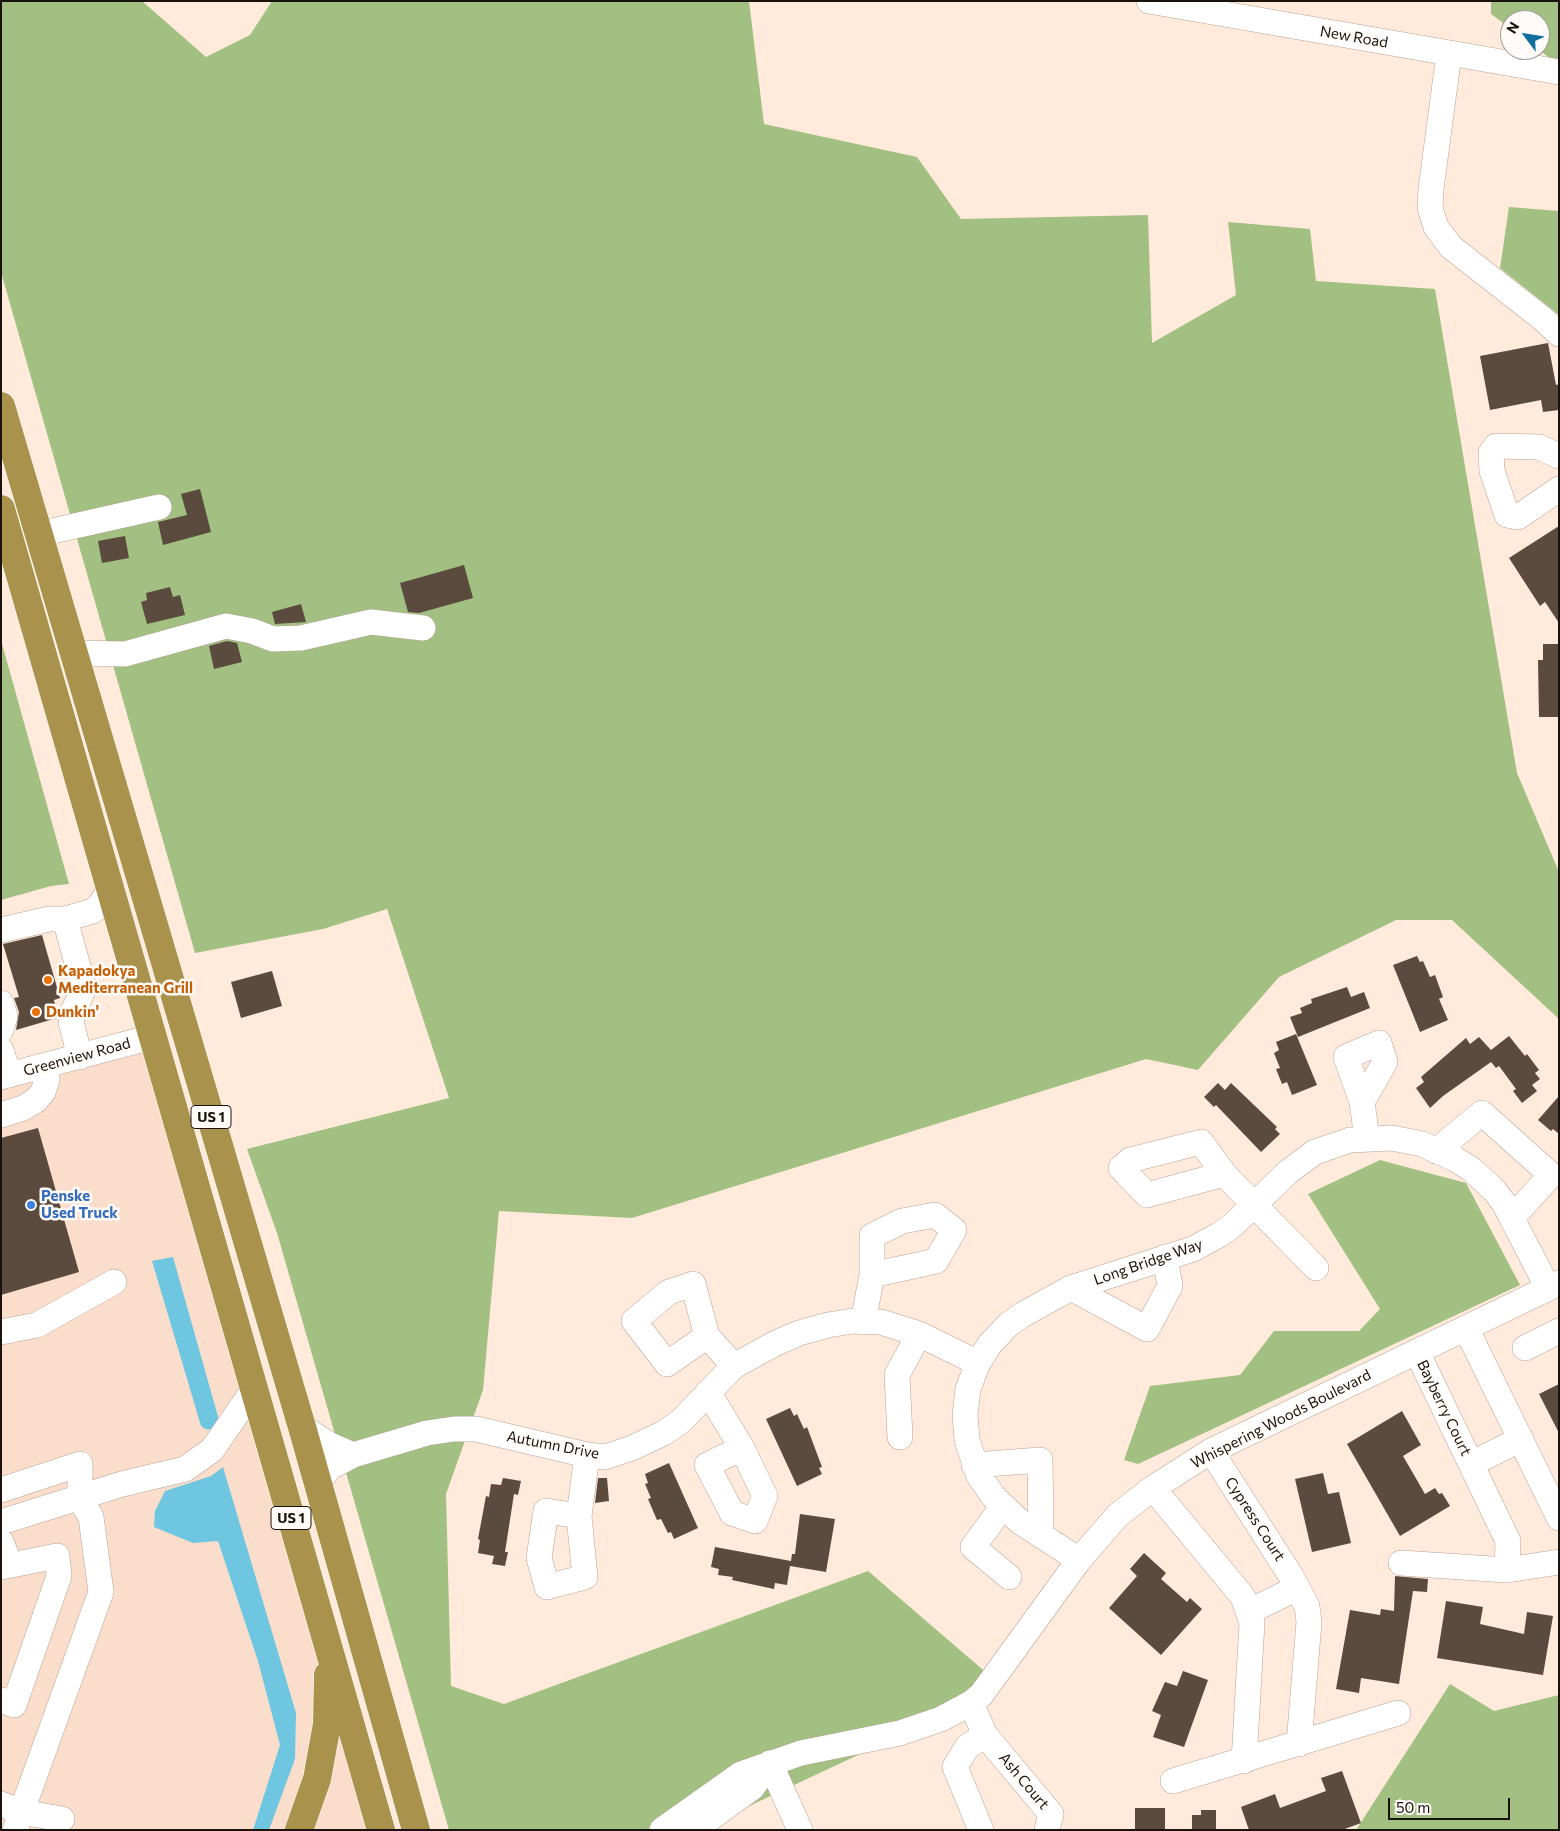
<!DOCTYPE html>
<html>
<head>
<meta charset="utf-8">
<style>
  body { margin:0 }
  #map { position:relative; width:1560px; height:1831px; overflow:hidden; background:#ffeadb; font-family:Commissioner,sans-serif }
  canvas { display:block }
  .frame { position:absolute; inset:0; border:2px solid #19120d; pointer-events:none }
  .north { position:absolute; left:1500px; top:10px; width:50px; height:50px; box-sizing:border-box; background:#fffbf8; border:1px solid #a39e9a; border-radius:50%; rotate:301deg; font-size:14px; font-weight:700; line-height:20px; text-align:center; color:#19120d }
  .north::after { content:''; display:block; margin:auto; width:18px; height:22px; background:#116e9d; clip-path:polygon(50% 0,100% 100%,50% 72%,0 100%) }
  .scale { position:absolute; left:1388px; top:1798px; width:122px; height:22px; box-sizing:border-box; border:2px solid #19120d; border-top:0; padding-left:6px; font-size:15px; line-height:18px; white-space:nowrap; color:#19120d; -webkit-text-stroke:4px #fffbf8; paint-order:stroke }
</style>
</head>
<body>
<div id="map">
<canvas width="1560" height="1831"></canvas>
<div class="frame"></div>
<div class="north">N</div>
<div class="scale">50 m</div>
</div>
<script>
const c = document.querySelector('canvas').getContext('2d');
c.lineJoin = 'round';
function fill(path, color) { c.fillStyle = color; c.fill(path, 'evenodd'); }
const toPath = rows => new Path2D(rows.map(r => 'M' + r).join(''));
function trace(path, color, width, dash) { c.strokeStyle = color; c.lineWidth = width; c.lineCap = dash ? 'butt' : 'round'; c.setLineDash(dash || []); c.stroke(path); }
function label(font, color, halo, rows, align = 'center') {
  c.font = font + ' Commissioner,sans-serif'; c.lineWidth = 5; c.setLineDash([]); c.textBaseline = 'middle'; c.strokeStyle = halo; c.fillStyle = color; for (const [text, x, y, turn = 0] of rows) {
    c.save(); c.translate(x, y); c.rotate((+turn || 0) * Math.PI / 180); c.textAlign = isNaN(turn) ? turn : align; if (halo) c.strokeText(text, 0, 0); c.fillText(text, 0, 0); c.restore();
  }
}
const built = toPath([
  [152,1037,381,1830,1,1830,1,1077]
]);
const forest = toPath([
  [1,1,142,1,206,57,250,35,272,1,749,1,764,124,917,157,961,219,1148,215,1152,343,1236,295,1228,222,1310,229,1316,281,1435,289,1517,773,1559,872,1559,1019,1452,920,1396,920,1279,977,1198,1070,1146,1059,632,1218,499,1211,483,1390,446,1494,451,1686,504,1704,868,1571,989,1675,954,1710,698,1830,449,1830,277,1233,247,1149,449,1098,387,909,323,929,195,953,1,272],
  [1491,1,1559,1,1559,65,1539,50,1540,20,1510,20,1510,28,1491,14],
  [1509,207,1559,211,1559,315,1500,268],
  [1,640,69,884,51,886,1,900],
  [1380,1160,1466,1183,1520,1285,1138,1464,1124,1460,1150,1386,1240,1375,1274,1331,1359,1331,1380,1309,1308,1194],
  [1450,1684,1494,1711,1559,1695,1559,1830,1356,1830]
]);
const water = toPath([
  [173,1257,219,1420,215,1430,205,1429,201,1426,152,1261],
  [223,1467,296,1713,295,1759,269,1830,253,1830,280,1745,258,1661,218,1541,193,1543,154,1527,155,1511,165,1491,211,1476]
]);
const building = toPath([
  [1548,343,1556,385,1559,384,1559,410,1543,412,1541,400,1490,410,1480,356],
  [200,489,211,532,163,545,158,522,187,515,181,494],
  [1559,526,1559,623,1545,602,1540,606,1509,558],
  [125,536,129,558,102,563,98,541],
  [464,565,473,598,419,613,408,612,400,583],
  [170,587,173,597,180,595,185,615,147,624,141,602,147,600,146,593],
  [301,604,306,622,275,624,272,612],
  [227,641,237,643,242,662,214,669,209,646],
  [1543,644,1559,644,1559,717,1539,717,1538,660,1543,660],
  [42,935,60,998,54,1000,57,1018,16,1030,19,1012,14,998,19,997,3,944],
  [1417,956,1420,962,1423,961,1430,977,1435,975,1443,997,1439,999,1448,1020,1420,1032,1393,965],
  [272,971,282,1006,241,1018,231,982],
  [1347,987,1351,997,1364,992,1370,1008,1298,1037,1290,1017,1302,1013,1300,1008,1312,1003,1311,999],
  [1296,1034,1317,1085,1292,1095,1287,1082,1282,1084,1276,1069,1280,1068,1274,1053,1279,1050,1276,1042],
  [1509,1036,1525,1056,1527,1054,1539,1070,1535,1073,1540,1079,1532,1085,1537,1091,1522,1103,1513,1091,1516,1089,1499,1066,1496,1068,1491,1062,1443,1096,1430,1108,1416,1088,1424,1082,1421,1077,1466,1038,1470,1044,1479,1037,1491,1050],
  [1218,1083,1225,1090,1231,1083,1277,1127,1275,1129,1280,1134,1261,1152,1216,1105,1214,1107,1204,1097],
  [1559,1096,1559,1134,1553,1129,1551,1131,1538,1120],
  [38,1128,79,1272,1,1295,1,1138],
  [1559,1384,1559,1433,1539,1394],
  [790,1408,794,1416,797,1414,804,1429,807,1427,822,1467,819,1468,822,1474,797,1486,766,1419],
  [1402,1411,1421,1445,1403,1456,1425,1494,1435,1488,1439,1494,1442,1493,1450,1506,1400,1536,1347,1444],
  [669,1463,698,1528,674,1539,671,1532,668,1533,661,1519,657,1520,648,1499,651,1498,645,1484,648,1483,645,1474],
  [1323,1473,1328,1494,1339,1492,1351,1543,1312,1552,1295,1479],
  [503,1478,521,1481,518,1495,514,1494,505,1552,508,1552,505,1566,492,1564,494,1556,478,1553,480,1540,478,1539,486,1496,489,1497,491,1484,501,1485],
  [598,1478,607,1478,609,1501,595,1503],
  [800,1514,835,1519,826,1572,790,1566,787,1585,775,1583,774,1589,732,1580,733,1577,718,1575,719,1569,711,1567,715,1547,791,1561,792,1554,795,1554],
  [1144,1553,1166,1573,1161,1579,1187,1602,1190,1598,1202,1609,1161,1655,1109,1608,1137,1576,1130,1569],
  [1395,1576,1428,1579,1427,1592,1413,1591,1399,1684,1361,1678,1359,1693,1336,1689,1350,1610,1380,1615,1381,1609,1394,1611],
  [1446,1601,1483,1607,1480,1624,1524,1634,1527,1612,1553,1616,1543,1675,1437,1658],
  [1183,1671,1208,1680,1184,1747,1153,1737,1161,1715,1152,1711,1165,1682,1177,1686],
  [1342,1771,1361,1823,1342,1830,1249,1830,1241,1807,1275,1794,1280,1808,1326,1791,1321,1778],
  [1135,1808,1165,1808,1165,1830,1135,1830],
  [1201,1810,1216,1810,1216,1830,1192,1830,1192,1815,1201,1815]
]);
const minor = toPath([
  [1149,1,1559,72],
  [1449,54,1431,189,1430,208,1436,227,1451,247,1543,319,1559,334],
  [1559,456,1539,447,1496,446,1491,453,1492,471,1507,515,1518,517,1559,489],
  [39,534,159,507],
  [74,653,125,654,226,626,252,631,273,639,301,638,371,622,423,628],
  [65,919,83,985,82,993,73,1011,71,1022,80,1057],
  [1,930,49,919,65,919,93,911,100,905,110,889],
  [1,1003,5,1016,1,1030],
  [1,1050,9,1075],
  [1,1077,152,1037],
  [1362,1102,1385,1062,1379,1043,1346,1057,1362,1102,1367,1139],
  [1,1115,23,1108,35,1101,43,1092,47,1080,47,1066],
  [1436,1151,1482,1113,1551,1175,1512,1218],
  [1224,1174,1147,1195,1121,1168,1130,1160,1201,1142,1224,1174,1316,1268],
  [1071,1288,1147,1329,1170,1286,1165,1257],
  [863,1322,872,1275,872,1236,902,1221,935,1215,954,1230,936,1261,872,1275],
  [1466,1328,1559,1518],
  [1,1332,37,1325,114,1282],
  [707,1336,693,1284,669,1292,634,1321,667,1364,707,1336,734,1366],
  [1525,1348,1559,1331],
  [1417,1352,1508,1541,1507,1570],
  [708,1392,742,1448,707,1465,732,1513,755,1521,765,1496,742,1448],
  [302,1427,330,1445,353,1455,329,1468,318,1484],
  [900,1437,897,1375,919,1334],
  [1211,1451,1291,1576,1307,1606,1309,1622,1299,1744],
  [353,1455,427,1433,454,1429,476,1429,587,1455,605,1457,632,1448,664,1433,681,1421,734,1366,774,1344,799,1333,828,1325,853,1321,881,1322,919,1334,978,1363],
  [1471,1464,1521,1439],
  [974,1465,1040,1460,1041,1535],
  [1153,1488,1243,1597,1252,1623,1244,1761],
  [1,1490,80,1464,80,1499,91,1517,101,1592,15,1830],
  [1003,1506,973,1547,1009,1577],
  [579,1516,585,1577,547,1587,539,1558,546,1511,579,1516,587,1455],
  [1,1522,122,1484,185,1469,212,1450,254,1389],
  [1,1542,10,1564],
  [1079,1560,1019,1521,994,1497,979,1476,967,1440,965,1415,968,1389,978,1363,990,1344,1008,1325,1022,1315,1071,1288,1193,1249,1219,1235,1233,1225,1288,1172,1315,1152,1350,1140,1392,1138,1422,1144,1455,1159,1471,1169,1494,1190,1504,1203,1548,1288],
  [1401,1563,1507,1570,1559,1562],
  [1,1567,57,1556,59,1576,14,1705,1,1700],
  [1248,1612,1297,1588],
  [971,1703,985,1735,1051,1814,1047,1830],
  [770,1763,800,1830],
  [1173,1781,1398,1713],
  [1,1804,21,1812,62,1819],
  [662,1830,741,1774,801,1753,900,1733,941,1719,971,1703,981,1695,1079,1560,1118,1515,1153,1488,1211,1451,1559,1283],
  [694,1830,752,1788,770,1763],
  [981,1830,955,1767,967,1747,985,1735]
]);
const highway = toPath([
  [1,406,302,1427,416,1830],
  [1,509,381,1830],
  [299,1830,317,1779,327,1724,328,1675]
]);
const markers = [
  [48,980,5,"#e8710a"],
  [36,1012,5,"#e8710a"],
  [31,1205,5,"#3f7fe0"]
];
const shields = [
  [211,1117,40],
  [291,1518,40]
];
const shieldNames = [
  ["US 1",211,1117],
  ["US 1",291,1518]
];
const streetNames = [
  ["New Road",1354,37,10],
  ["Greenview Road",77,1057,-15],
  ["Long Bridge Way",1148,1262,-19],
  ["Bayberry Court",1444,1408,64],
  ["Whispering Woods Boulevard",1281,1419,-27],
  ["Autumn Drive",553,1445,11],
  ["Cypress Court",1255,1519,57],
  ["Ash Court",1024,1781,50]
];
const foodNames = [
  ["Kapadokya",58,971],
  ["Mediterranean Grill",58,988],
  ["Dunkin'",46,1012]
];
const shopNames = [
  ["Penske",41,1196],
  ["Used Truck",41,1213]
];
fill(built, '#fadecb');
fill(forest, '#a1c081');
fill(water, '#6fc6e1');
fill(building, '#5b4a3e');
trace(minor, '#b7a395', 26);
trace(highway, '#fff', 29);
trace(minor, '#fff', 25);
trace(highway, '#a9934c', 28);
for (const [x, y, r, color] of markers) { const dot = new Path2D(); dot.arc(x, y, r, 0, 2 * Math.PI); c.fillStyle = color; c.fill(dot); trace(dot, '#fffbf8', 2); }
for (const [x, y, w] of shields) { const box = new Path2D(); box.roundRect(x - w / 2, y - 11.5, w, 23, 4); c.fillStyle = '#fffbf8'; c.fill(box); trace(box, '#19120d', 1); }
label('bold 14px', '#19120d', null, shieldNames);
label('15px', '#19120d', '#fffbf8', streetNames);
label('bold 15px', '#c56008', '#fffbf8', foodNames, 'left');
label('bold 15px', '#366cbe', '#fffbf8', shopNames, 'left');
</script>
</body>
</html>
